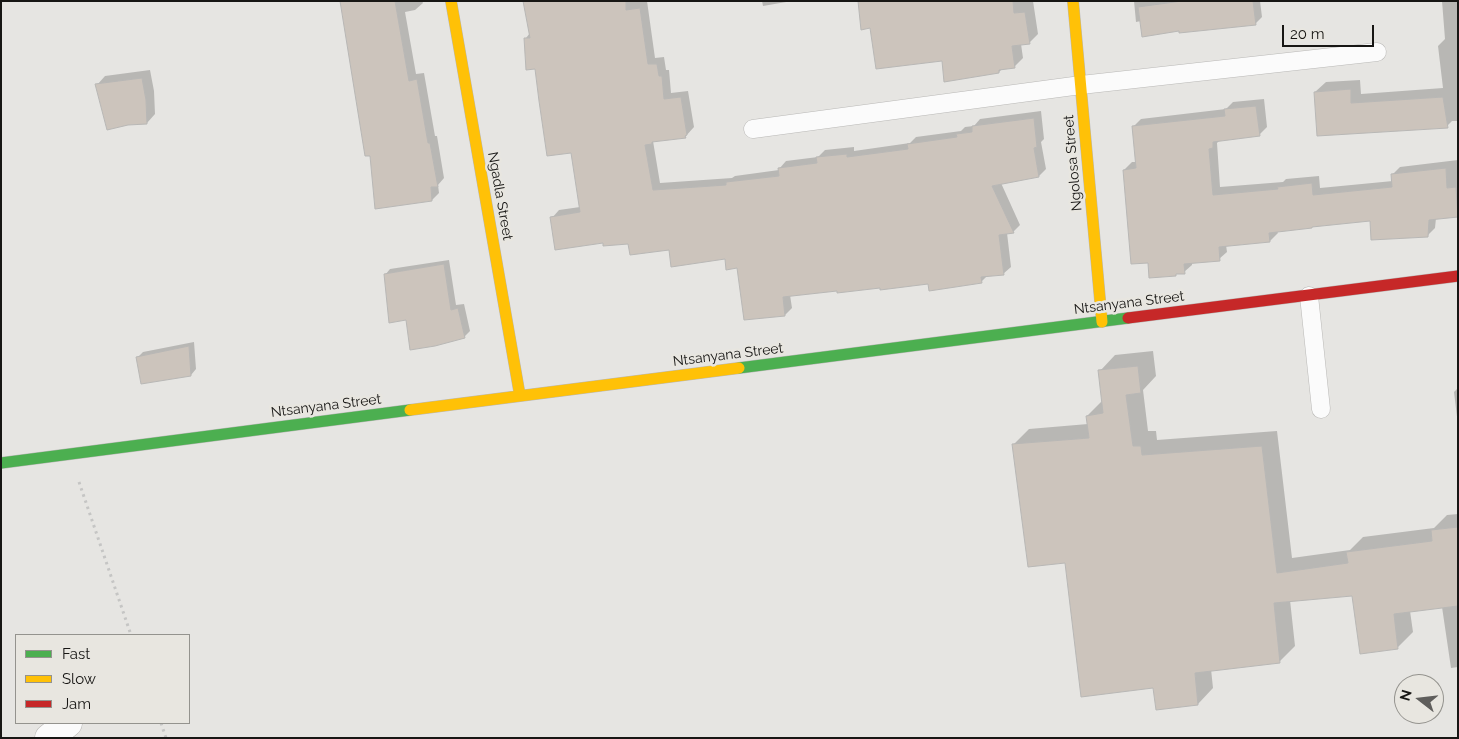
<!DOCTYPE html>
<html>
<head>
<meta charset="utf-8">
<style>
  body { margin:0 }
  #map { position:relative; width:1459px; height:739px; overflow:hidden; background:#e6e5e2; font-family:Raleway,sans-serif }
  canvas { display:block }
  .frame { position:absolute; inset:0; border:2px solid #171614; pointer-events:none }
  .legend { position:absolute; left:15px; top:634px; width:175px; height:90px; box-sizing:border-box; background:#e8e6e0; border:1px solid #94938e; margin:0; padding:6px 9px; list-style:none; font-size:15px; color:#171614 }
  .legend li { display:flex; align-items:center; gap:10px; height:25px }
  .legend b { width:25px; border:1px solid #94938e }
  .north { position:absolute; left:1394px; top:674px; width:50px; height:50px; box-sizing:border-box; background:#e8e6e0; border:1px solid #94938e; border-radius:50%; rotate:286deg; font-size:14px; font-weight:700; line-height:20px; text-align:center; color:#171614 }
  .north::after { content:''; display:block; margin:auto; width:18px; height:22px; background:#5f5e5c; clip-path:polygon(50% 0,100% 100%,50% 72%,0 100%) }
  .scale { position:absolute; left:1282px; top:25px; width:92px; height:22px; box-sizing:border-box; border:2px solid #171614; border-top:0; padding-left:6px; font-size:15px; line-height:18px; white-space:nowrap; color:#171614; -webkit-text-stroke:4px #e8e6e0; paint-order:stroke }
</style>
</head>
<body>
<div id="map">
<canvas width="1459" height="739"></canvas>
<div class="frame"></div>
<ul class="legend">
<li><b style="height:6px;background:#4caf50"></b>Fast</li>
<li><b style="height:6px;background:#ffc107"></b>Slow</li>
<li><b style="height:6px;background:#c62828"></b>Jam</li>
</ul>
<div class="north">N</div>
<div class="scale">20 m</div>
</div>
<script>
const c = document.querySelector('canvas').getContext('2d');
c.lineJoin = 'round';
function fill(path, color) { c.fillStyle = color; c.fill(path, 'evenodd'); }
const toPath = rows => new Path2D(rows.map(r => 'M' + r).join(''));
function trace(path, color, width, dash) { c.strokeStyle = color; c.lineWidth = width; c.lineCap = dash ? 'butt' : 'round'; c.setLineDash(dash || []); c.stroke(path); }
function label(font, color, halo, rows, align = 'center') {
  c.font = font + ' Raleway,sans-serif'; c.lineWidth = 5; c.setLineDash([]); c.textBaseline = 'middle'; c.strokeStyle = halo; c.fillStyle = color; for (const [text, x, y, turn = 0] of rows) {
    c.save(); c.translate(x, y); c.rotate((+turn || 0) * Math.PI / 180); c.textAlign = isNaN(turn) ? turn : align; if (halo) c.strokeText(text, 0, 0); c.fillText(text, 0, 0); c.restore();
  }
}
const shadow = toPath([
  [341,1,422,1,423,3,415,10,405,12,416,74,424,73,435,136,437,136,444,178,438,185,439,193,432,200,371,155],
  [524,1,647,1,655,58,664,57,666,70,669,70,671,93,688,91,694,127,685,137,653,141,660,183,732,178,735,176,779,170,779,169,786,161,818,157,825,150,854,147,854,151,910,143,916,137,961,131,965,127,974,126,980,119,1041,111,1044,139,1041,142,1046,169,1039,176,1001,183,1020,225,1013,232,1007,233,1011,267,1003,274,988,275,981,282,929,283,881,286,790,295,792,308,785,315,739,267,726,257,629,243,604,242,552,218,559,210,580,207,572,152,536,68,526,38,530,33],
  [762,1,792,1,763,6],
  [859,1,1033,1,1038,34,1029,43,1021,44,1023,58,1014,67,1002,69,999,72,943,60,871,27],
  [1134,1,1260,1,1262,17,1255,24,1180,30,1141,21,1136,22],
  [1442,1,1458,1,1458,121,1452,121,1447,126,1318,135,1315,92,1326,82,1360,80,1361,94,1443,88,1438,46,1445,39],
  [150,70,154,91,155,114,147,123,97,85,105,76],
  [1264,99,1267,127,1259,135,1221,139,1217,143,1220,187,1283,182,1286,179,1319,176,1320,188,1393,181,1392,175,1400,167,1458,160,1458,216,1436,218,1435,228,1427,236,1371,219,1277,231,1278,233,1270,241,1226,245,1227,252,1219,259,1192,262,1192,265,1184,272,1149,262,1124,170,1132,162,1137,162,1133,127,1141,119,1226,109,1233,102],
  [449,260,456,305,464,304,470,331,464,337,407,318,385,275,390,269],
  [194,342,196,369,191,375,138,357,143,352],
  [1153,351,1156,376,1143,390,1148,431,1156,431,1157,440,1277,431,1292,558,1350,550,1363,537,1434,528,1447,515,1458,514,1458,667,1451,668,1442,607,1410,611,1413,632,1398,647,1353,595,1290,600,1295,646,1280,661,1211,669,1213,688,1198,704,1154,686,1066,561,1014,444,1029,429,1088,424,1087,416,1103,400,1100,371,1115,355],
  [1458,388,1458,425,1454,392]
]);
const building = toPath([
  [340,1,395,1,409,81,417,79,428,143,430,143,438,187,431,187,432,201,375,209,370,156,365,156,340,1],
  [523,1,626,1,626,10,640,8,648,64,657,64,659,76,662,76,664,99,681,97,687,135,685,136,686,138,652,142,652,144,645,145,653,190,726,185,726,182,779,176,778,168,817,163,816,157,847,154,847,157,908,149,907,144,957,137,956,134,972,132,972,126,1034,118,1037,147,1034,148,1039,177,992,186,1014,233,999,235,1004,275,981,277,982,283,929,291,928,284,880,290,880,288,837,293,837,291,783,297,785,316,744,320,737,268,726,270,725,259,671,267,669,250,630,255,628,244,603,246,603,243,555,250,550,217,580,212,571,153,547,156,539,101,535,69,526,70,524,38,530,38,523,1],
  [858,1,1013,1,1014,13,1025,12,1030,44,1012,46,1015,68,999,70,999,73,944,82,942,61,876,69,870,28,861,30,858,1],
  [1182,1,1253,1,1256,25,1179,33,1179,31,1142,37,1138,7,1182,1],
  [142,78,146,100,147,124,128,125,107,130,95,84,142,78],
  [1351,89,1351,103,1443,97,1448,128,1317,136,1314,92,1351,89],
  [1256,106,1260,136,1213,142,1213,148,1209,149,1213,195,1278,189,1277,187,1312,183,1313,195,1392,187,1391,174,1446,168,1447,188,1456,187,1458,217,1429,220,1428,237,1371,240,1370,221,1312,227,1312,228,1269,233,1270,242,1219,247,1220,261,1184,264,1185,274,1176,274,1176,276,1149,278,1148,263,1131,264,1123,170,1136,168,1132,126,1225,116,1224,109,1256,106],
  [444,264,451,310,458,308,465,338,435,346,410,350,406,320,389,323,384,274,444,264],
  [189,346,191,376,141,384,136,357,189,346],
  [1138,366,1141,393,1126,395,1133,446,1141,446,1142,455,1262,446,1277,573,1348,563,1346,552,1432,541,1431,530,1458,527,1458,606,1394,614,1398,649,1360,654,1352,596,1274,603,1280,663,1195,673,1198,705,1156,710,1153,688,1081,697,1065,563,1028,567,1012,444,1089,438,1086,416,1103,413,1098,370,1138,366]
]);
const path = toPath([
  [79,482,131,635],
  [161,723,166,738]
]);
const lane = toPath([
  [753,129,1081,85,1377,52],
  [1309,296,1321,409]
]);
const street = toPath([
  [49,738,68,723]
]);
const fast = toPath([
  [739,368,1128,318],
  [1,463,410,410]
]);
const slow = toPath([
  [451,1,520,396],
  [1073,1,1102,322],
  [410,410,739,368]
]);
const jam = toPath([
  [1128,318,1458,276]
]);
const streetNames = [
  ["Ngolosa Street",1073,163,-95],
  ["Ngadla Street",500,196,80],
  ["Ntsanyana Street",1129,303,-7],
  ["Ntsanyana Street",728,355,-7],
  ["Ntsanyana Street",326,406,-7]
];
fill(shadow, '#0003');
fill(building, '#ccc4bc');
trace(building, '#b8b7b5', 1);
trace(lane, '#b9b8b6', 19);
trace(street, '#b9b8b6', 29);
trace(fast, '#b9b8b6', 12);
trace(slow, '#b9b8b6', 12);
trace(jam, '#b9b8b6', 12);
trace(path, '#c5c5c4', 3, [2.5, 4]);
trace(lane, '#fbfbfb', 18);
trace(street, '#fbfbfb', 28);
trace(fast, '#4caf50', 11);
trace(slow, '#ffc107', 11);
trace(jam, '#c62828', 11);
label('14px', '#171614', '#e8e6e0', streetNames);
</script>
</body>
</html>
